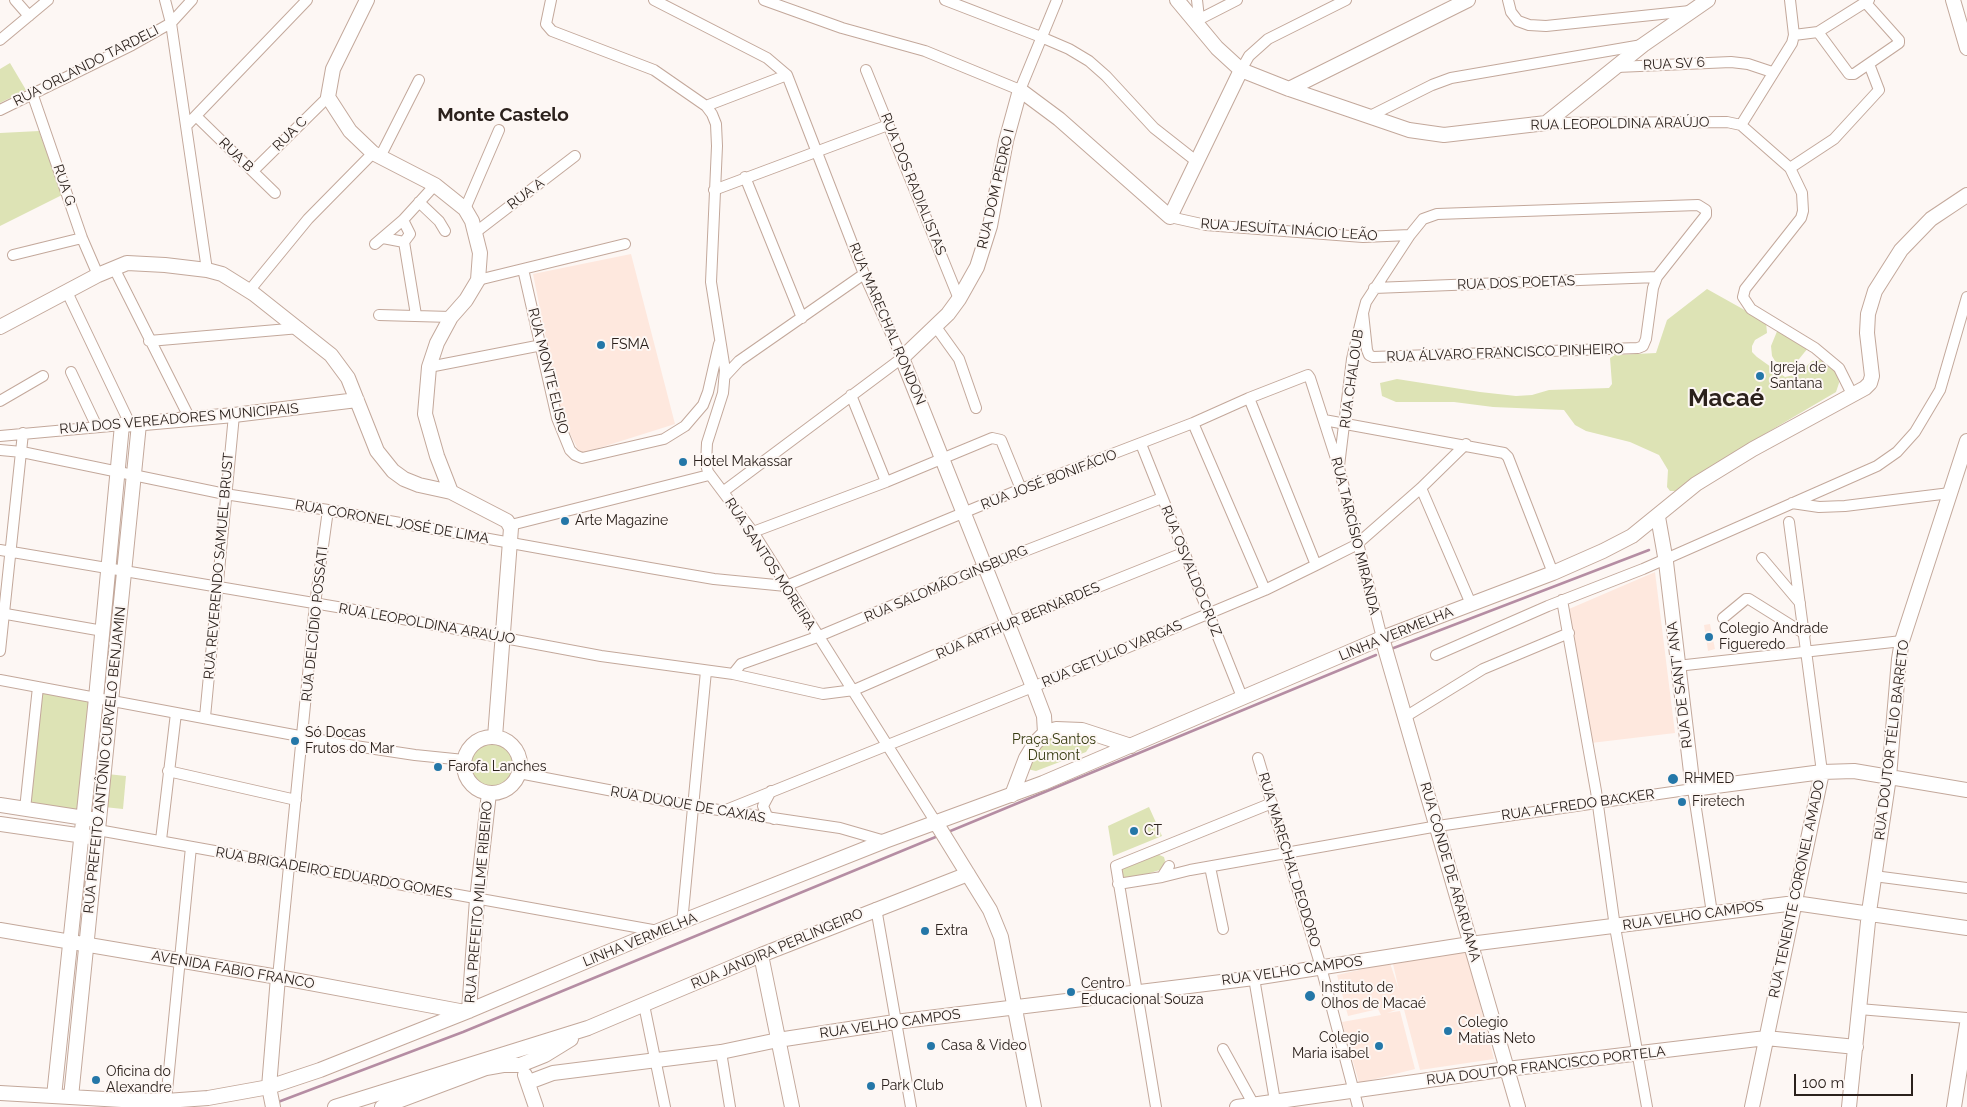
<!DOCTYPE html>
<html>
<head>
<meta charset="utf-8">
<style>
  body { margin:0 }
  #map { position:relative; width:1967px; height:1107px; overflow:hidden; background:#fdf7f4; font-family:Raleway,sans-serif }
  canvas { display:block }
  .scale { position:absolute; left:1794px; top:1074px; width:119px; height:22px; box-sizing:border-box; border:2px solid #2b211c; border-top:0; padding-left:6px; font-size:15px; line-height:18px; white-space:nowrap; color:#2b211c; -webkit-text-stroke:4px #fdf7f4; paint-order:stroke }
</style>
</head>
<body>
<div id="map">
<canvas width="1967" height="1107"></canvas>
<div class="scale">100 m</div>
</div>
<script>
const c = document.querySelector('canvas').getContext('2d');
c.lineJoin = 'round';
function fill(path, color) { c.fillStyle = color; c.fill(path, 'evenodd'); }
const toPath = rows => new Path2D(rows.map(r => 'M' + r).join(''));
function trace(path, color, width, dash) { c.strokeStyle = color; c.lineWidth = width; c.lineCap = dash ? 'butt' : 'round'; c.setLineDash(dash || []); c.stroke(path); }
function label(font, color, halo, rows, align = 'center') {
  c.font = font + ' Raleway,sans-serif'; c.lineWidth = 4; c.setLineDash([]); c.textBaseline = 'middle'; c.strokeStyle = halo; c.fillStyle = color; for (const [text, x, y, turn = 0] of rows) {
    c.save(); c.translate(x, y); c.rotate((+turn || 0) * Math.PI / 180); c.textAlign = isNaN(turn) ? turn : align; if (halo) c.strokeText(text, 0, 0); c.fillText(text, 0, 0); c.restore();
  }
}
const built = toPath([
  [631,254,675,424,580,454,562,417,533,274],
  [1655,572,1675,733,1591,743,1569,609],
  [1710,624,1715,649,1708,651,1704,625],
  [1466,950,1494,1059,1420,1070,1402,1002,1398,1004,1399,1009,1387,1013,1400,1011,1415,1069,1359,1083,1342,1022,1381,1015,1378,1009,1348,1016,1337,975,1390,963,1399,990,1393,964]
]);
const green = toPath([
  [10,63,26,90,0,103,0,69],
  [39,131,62,195,0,226,0,133],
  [1707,289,1766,322,1767,333,1755,340,1752,346,1752,352,1757,357,1785,377,1798,374,1812,361,1823,359,1838,374,1839,383,1836,392,1729,455,1676,491,1670,491,1667,487,1668,470,1659,455,1630,442,1586,431,1575,425,1564,410,1493,407,1454,402,1396,402,1382,396,1380,383,1397,379,1480,392,1516,396,1532,395,1549,390,1609,388,1612,384,1610,358,1615,355,1656,353,1667,320],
  [1778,329,1808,348,1795,364,1785,366,1775,361,1772,356,1771,346],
  [46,693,90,701,78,812,30,805,41,694],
  [1048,734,1087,734,1090,746,1086,752,1036,771,1027,769],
  '468 767a24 24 0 1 1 48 0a24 24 0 1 1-48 0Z',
  [107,774,126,776,123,809,104,807],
  [1149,807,1162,836,1113,856,1108,826],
  [1157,854,1164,857,1165,861,1163,869,1127,880,1120,874,1122,868]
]);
const stream = toPath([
  [1391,649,1649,550],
  [948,832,1376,655],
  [278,1102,463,1032,938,836]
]);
const street = toPath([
  [15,0,29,16],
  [165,0,171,23,207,270],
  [551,0,546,24,552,31,654,70,706,106,712,114,716,124,717,146,711,282,725,370,723,393,707,443,706,464,708,472,753,532,935,821],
  [654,0,767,58,787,75,864,274,902,358,724,491],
  [764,0,842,28,925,51,1020,90,1057,0],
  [945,0,1041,37,1069,49,1089,61,1106,76,1154,128,1196,161],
  [1197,0,1199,18],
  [1508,0,1511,12,1518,21,1529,25,1546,26,1690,11],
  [1790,0,1794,35,1792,43,1741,125,1790,168,1802,193,1803,211,1801,218,1745,289,1743,297,1751,309,1815,348,1839,368,1852,394],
  [1194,22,1237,0],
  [1818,32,1849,74,1854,74,1899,43,1899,40,1865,2],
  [1794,35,1818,32,1869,0],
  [0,40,48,0],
  [1617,67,1731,62,1748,64,1772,72],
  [866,70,959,299],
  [1241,70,1249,56,1268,39,1346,0],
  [32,93,82,238,98,275],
  [706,106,787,75],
  [0,110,132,45,171,23,192,0],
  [1370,116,1432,85,1451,78,1642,45],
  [197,117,275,193],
  [1546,123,1727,122,1741,125],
  [186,126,307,0],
  [380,157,419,80],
  [1790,168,1834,139,1879,90,1869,64],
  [253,171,328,97],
  [745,177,802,318],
  [714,190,888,125],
  [419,202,439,221,445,231],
  [465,209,499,130],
  [1170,217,1206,225,1363,237,1410,235],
  [476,232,575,156],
  [383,238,404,242,410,234,403,220],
  [404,242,416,315],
  [375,244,403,220,435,185],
  [13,255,82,238],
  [114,268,190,419],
  [523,269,557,418,570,450,575,455,582,458,664,439,685,426,703,405,708,392,719,344],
  [478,280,625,244],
  [1374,288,1657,277],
  [249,291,308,219,373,153],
  [67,292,130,424],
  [379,315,451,317],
  [936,327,959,359,976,408],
  [149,341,300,328],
  [429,367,542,345],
  [71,372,97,427],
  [725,376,739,361,864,274],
  [851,395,886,482],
  [1249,398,1316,565],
  [0,401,43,376],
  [1324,420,1504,453,1508,457,1553,573],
  [1193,423,1265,590],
  [0,436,122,425],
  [1141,444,1242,697],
  [0,450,22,452,225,494,328,510,650,568,714,579,786,586,1021,489,1193,423,1249,398,1308,375,1310,378,1339,468,1382,638],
  [1339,466,1352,359,1363,313,1366,302,1410,235,1423,219,1437,214,1698,205,1706,210,1706,215,1657,277,1653,288,1646,339,1643,346,1638,348,1373,357,1369,355,1367,350,1363,313],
  [1421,488,1471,604],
  [1792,503,1819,507,1845,506,1950,493],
  [1789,522,1822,772],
  [511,525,709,475],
  [753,532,886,482,992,438,1001,440,1021,489],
  [0,550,349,609,601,656,733,674,823,694,854,690,1008,623,1183,553],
  [1762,558,1800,603],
  [1562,600,1596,791,1615,927,1647,1107],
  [0,613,103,631],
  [1723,618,1746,599,1749,599,1805,634],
  [0,651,23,433],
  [1436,655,1548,606,1643,569,1877,466,1897,452,1915,432,1940,390,1967,297],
  [1677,666,1902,641],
  [733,674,741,664,817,637,986,566,1162,498],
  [0,680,342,744,415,755,464,760],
  [205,717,234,415],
  [1405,717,1483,669,1569,633],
  [1258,758,1321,967,1358,1107],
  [168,771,296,800],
  [519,773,692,806,840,828,885,841],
  [771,791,763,806,767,816,774,819],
  [25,809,38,687],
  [726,810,1040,684,1265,590,1316,565,1356,545,1421,488,1466,444],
  [98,830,658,931],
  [161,840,176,713],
  [1210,867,1223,929],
  [1874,876,1967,888],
  [1162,877,1190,870,1438,826,1693,789,1712,913],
  [1118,884,1162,877,1169,866],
  [876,908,911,1107],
  [682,923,706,671],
  [278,977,315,604,328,510],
  [1254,978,1275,1101],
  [644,1005,665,1107],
  [1859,1009,1967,1018],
  [1223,1049,1255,1107],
  [721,1052,730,1107],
  [166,1101,191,847],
  [1156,1107,1116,866,1272,803]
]);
const secondary = toPath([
  [367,0,333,69,328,97,350,131,373,153,435,185,465,209,472,221,480,253,478,280,466,300,451,317,437,343,429,367,425,414,437,456,451,492,507,521,511,528,495,737],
  [1177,0,1217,48,1241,70,1289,89,1409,130,1444,135,1546,123,1643,45,1708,0],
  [1953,0,1967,48],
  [1289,89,1468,0],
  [0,327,98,275,127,263,165,265,207,270,222,274,254,294,331,355,348,378,377,451,393,471,404,479,419,485,451,492],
  [1658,517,1666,562,1693,789,1822,772,1854,771,1967,790],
  [1382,638,1518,1107],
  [1045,733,1044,716,1033,687,902,358,948,314,959,299,977,267,990,226,1006,141,1020,90,1059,119,1170,217,1241,70],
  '464 765a28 28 0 1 1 56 0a28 28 0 1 1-56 0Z',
  [1012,795,1026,758,1035,743,1045,733,1056,729,1082,730,1131,746],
  [0,805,91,819],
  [935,821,990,910,1001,937,1034,1107],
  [0,824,91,837],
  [0,930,278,977,465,1012],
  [761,955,792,1107],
  [469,1011,477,899,489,793],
  [525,1075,536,1107],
  [529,1082,553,1073,721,1052,778,1040,895,1022,1254,978,1470,944,1795,903,1967,928],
  [0,1093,122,1100,166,1101,208,1098,269,1087,320,1070,466,1012,658,931,885,841,1043,783,1382,638,1553,573,1603,551,1632,536,1696,484,1753,449,1865,388,1870,383,1872,376,1867,333,1868,314,1875,291,1901,250,1931,219,1967,195],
  [54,1096,96,698,122,425,234,415,357,400],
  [71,1097,139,424],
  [273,1107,269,1087,278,977],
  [335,1107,588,1028,761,955,968,874],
  [382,1107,486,1068,503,1065,520,1065,545,1055,571,1039],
  [1237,1107,1507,1069,1766,1038,1856,1047],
  [1752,1107,1822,772],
  [1849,1107,1869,912,1889,777,1899,659,1902,641,1967,441],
  [1954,1107,1967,1024]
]);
const markers = [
  [601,345,5,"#2477a8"],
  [1760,376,5,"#2477a8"],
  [683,462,5,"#2477a8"],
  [565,521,5,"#2477a8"],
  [1709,637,5,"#2477a8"],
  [295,741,5,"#2477a8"],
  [438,767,5,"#2477a8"],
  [1673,779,6,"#2477a8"],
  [1682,802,5,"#2477a8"],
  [1134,831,5,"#2477a8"],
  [925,931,5,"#2477a8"],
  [1071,992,5,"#2477a8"],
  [1310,996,6,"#2477a8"],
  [1448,1031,5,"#2477a8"],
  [931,1046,5,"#2477a8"],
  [1379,1046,5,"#2477a8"],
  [96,1080,5,"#2477a8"],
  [871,1086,5,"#2477a8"]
];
const streetNames = [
  ["RUA SV 6",1674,64,-3],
  ["RUA ORLANDO TARDELI",86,66,-27],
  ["RUA LEOPOLDINA ARAÚJO",1620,124,-1],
  ["RUA C",290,134,-45],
  ["RUA B",236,155,44],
  ["RUA DOS RADIALISTAS",913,184,68],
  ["RUA G",64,185,71],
  ["RUA DOM PEDRO I",996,189,-77],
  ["RUA A",526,194,-37],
  ["RUA JESUÍTA INÁCIO LEÃO",1289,230,4],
  ["RUA DOS POETAS",1516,283,-2],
  ["RUA MARECHAL RONDON",887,324,67],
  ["RUA ÁLVARO FRANCISCO PINHEIRO",1505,353,-2],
  ["RUA MONTE ELISIO",548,371,76],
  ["RUA CHALOUB",1352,379,-82],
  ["RUA DOS VEREADORES MUNICIPAIS",179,419,-5],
  ["RUA JOSÉ BONIFÁCIO",1049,480,-21],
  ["RUA CORONEL JOSÉ DE LIMA",392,522,10],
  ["RUA TARCÍSIO MIRANDA",1355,536,76],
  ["RUA SANTOS MOREIRA",770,564,57],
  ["RUA REVERENDO SAMUEL BRUST",219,566,-85],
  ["RUA OSVALDO CRUZ",1191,571,68],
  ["RUA SALOMÃO GINSBURG",946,584,-23],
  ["RUA ARTHUR BERNARDES",1018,621,-23],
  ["RUA DELCÍDIO POSSATI",315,624,-84],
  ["RUA LEOPOLDINA ARAÚJO",427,624,10],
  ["LINHA VERMELHA",1396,634,-22],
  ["RUA GETÚLIO VARGAS",1112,654,-23],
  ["RUA DE SANT' ANA",1680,685,-97],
  ["RUA DOUTOR TÉLIO BARRETO",1892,740,-83],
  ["RUA PREFEITO ANTÔNIO CURVELO BENJAMIN",105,760,-84],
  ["RUA DUQUE DE CAXIAS",688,805,10],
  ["RUA ALFREDO BACKER",1578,805,-8],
  ["RUA MARECHAL DEODORO",1289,860,73],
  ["RUA CONDE DE ARARUAMA",1450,872,74],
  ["RUA BRIGADEIRO EDUARDO GOMES",334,873,10],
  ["RUA TENENTE CORONEL AMADO",1797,889,-78],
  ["RUA PREFEITO MILME RIBEIRO",479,902,-85],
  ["RUA VELHO CAMPOS",1693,916,-8],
  ["LINHA VERMELHA",640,940,-22],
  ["RUA JANDIRA PERLINGEIRO",777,949,-23],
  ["AVENIDA FABIO FRANCO",233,970,10],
  ["RUA VELHO CAMPOS",1292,971,-8],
  ["RUA VELHO CAMPOS",890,1024,-8],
  ["RUA DOUTOR FRANCISCO PORTELA",1546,1066,-7]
];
const poiNames = [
  ["FSMA",611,345],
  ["Igreja de",1770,368],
  ["Santana",1770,384],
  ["Hotel Makassar",693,462],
  ["Arte Magazine",575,521],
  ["Colegio Andrade",1719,629],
  ["Figueredo",1719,645],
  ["Só Docas",305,733],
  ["Frutos do Mar",305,749],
  ["Farofa Lanches",448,767],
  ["RHMED",1684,779],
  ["Firetech",1692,802],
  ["CT",1144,831],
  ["Extra",935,931],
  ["Centro",1081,984],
  ["Educacional Souza",1081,1000],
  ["Instituto de",1321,988],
  ["Olhos de Macaé",1321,1004],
  ["Colegio",1458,1023],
  ["Matias Neto",1458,1039],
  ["Colegio",1369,1038,"right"],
  ["Maria isabel",1369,1054,"right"],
  ["Casa & Video",941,1046],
  ["Oficina do",106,1072],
  ["Alexandre",106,1088],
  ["Park Club",881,1086]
];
const parkNames = [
  ["Praça Santos",1054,740],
  ["Dumont",1054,756]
];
const districtNames = [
  ["Monte Castelo",503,115]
];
const townNames = [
  ["Macaé",1726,399]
];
fill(built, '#fee8de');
fill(green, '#dde3b5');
trace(stream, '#b58da3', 2.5);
trace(street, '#c3a89b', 12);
trace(secondary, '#c3a89b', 16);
trace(street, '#fff', 10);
trace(secondary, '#fff', 14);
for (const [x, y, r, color] of markers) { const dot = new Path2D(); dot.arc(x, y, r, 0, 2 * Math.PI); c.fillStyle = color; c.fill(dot); trace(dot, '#fdf7f4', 2); }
label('14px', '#2b211c', '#fdf7f4', streetNames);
label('14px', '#2b211c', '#fdf7f4', poiNames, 'left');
label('14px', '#363a0f', '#fdf7f4', parkNames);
label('bold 19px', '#2b211c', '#fdf7f4', districtNames);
label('bold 24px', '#2b211c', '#fdf7f4', townNames);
</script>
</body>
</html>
